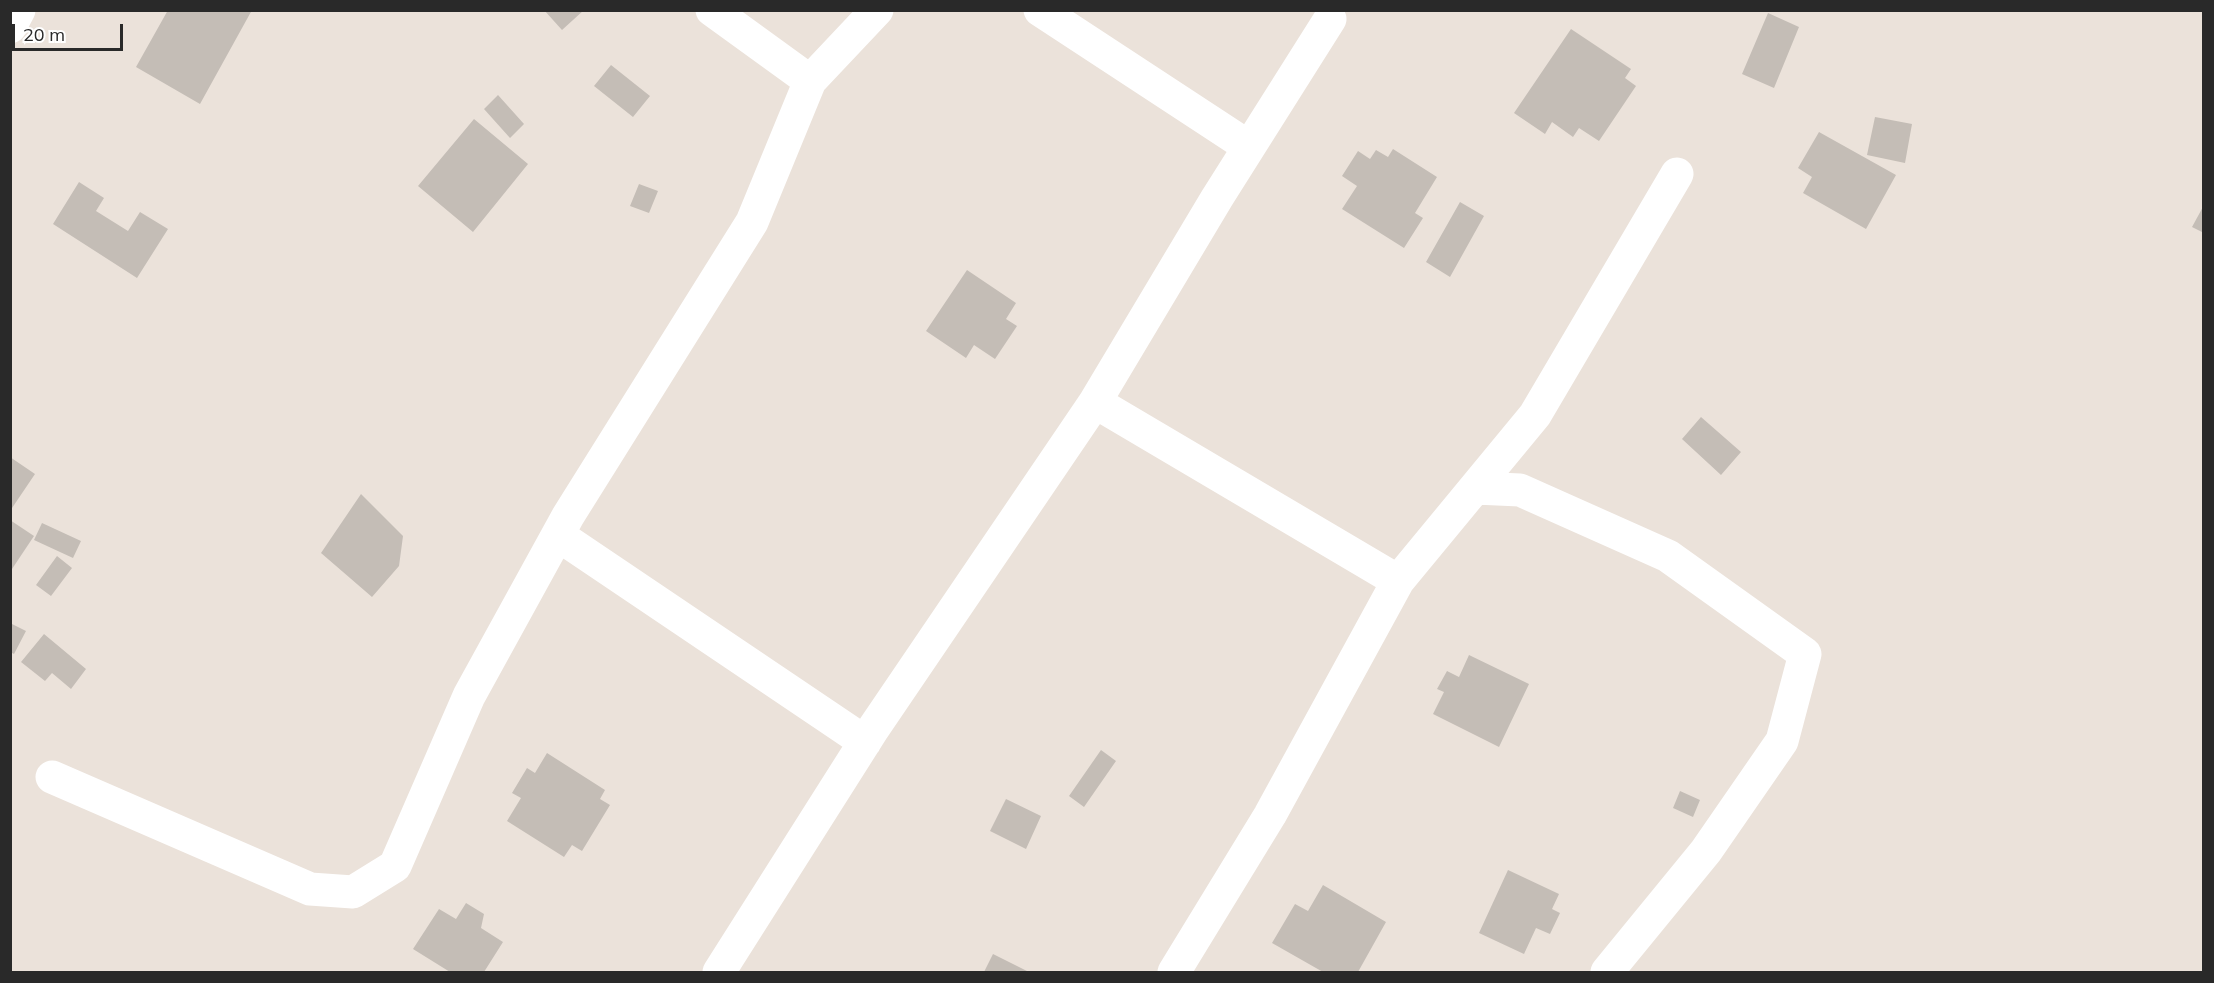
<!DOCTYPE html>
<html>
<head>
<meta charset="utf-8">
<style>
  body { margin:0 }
  #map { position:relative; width:2214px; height:983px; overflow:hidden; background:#ebe2da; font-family:Mulish,sans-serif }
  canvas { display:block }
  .frame { position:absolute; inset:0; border:12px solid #292929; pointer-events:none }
  .scale { position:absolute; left:12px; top:24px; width:111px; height:27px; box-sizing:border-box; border:3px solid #292929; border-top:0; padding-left:8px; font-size:18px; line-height:21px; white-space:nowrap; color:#292929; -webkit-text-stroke:4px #fff; paint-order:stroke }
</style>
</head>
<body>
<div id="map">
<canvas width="2214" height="983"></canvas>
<div class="frame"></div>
<div class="scale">20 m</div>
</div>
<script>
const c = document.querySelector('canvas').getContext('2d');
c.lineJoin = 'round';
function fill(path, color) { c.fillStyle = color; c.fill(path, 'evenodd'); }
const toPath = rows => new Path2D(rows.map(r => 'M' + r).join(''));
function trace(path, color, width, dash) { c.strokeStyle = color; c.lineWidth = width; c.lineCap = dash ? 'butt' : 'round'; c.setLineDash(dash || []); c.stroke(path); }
const building = toPath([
  [168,10,252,10,200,104,136,67],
  [544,10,584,10,562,30],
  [1768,13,1799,27,1774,88,1742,74],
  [1571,29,1631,69,1625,78,1636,86,1599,141,1579,128,1573,137,1552,122,1545,134,1514,113],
  [611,65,650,96,633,117,594,86],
  [498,95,524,124,510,138,484,109],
  [1875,117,1912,124,1905,163,1867,155],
  [474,119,528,164,473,232,418,186],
  [1819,132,1896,175,1866,229,1803,193,1812,177,1798,168],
  [1393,149,1437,177,1415,213,1423,218,1404,248,1342,209,1357,186,1342,176,1358,151,1370,159,1376,150,1388,157],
  [79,182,104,198,96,211,128,231,140,212,168,229,137,278,53,224],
  [639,184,658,191,649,213,630,206],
  [1460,202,1484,216,1450,277,1426,262],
  [2204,205,2204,233,2192,227],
  [967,270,1016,303,1006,319,1017,326,995,359,974,345,966,358,926,331],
  [1701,417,1741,452,1721,475,1682,439],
  [10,457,35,474,10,511],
  [361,494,403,536,399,566,372,597,321,553],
  [10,520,34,536,10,572],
  [42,523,81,541,73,558,34,540],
  [57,556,72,568,51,596,36,585],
  [10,623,26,631,14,654,10,652],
  [44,634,86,669,71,689,52,673,45,681,21,662],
  [1469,655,1529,684,1499,747,1433,714,1444,692,1437,689,1447,671,1459,677],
  [1101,750,1116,761,1084,807,1069,796],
  [547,753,605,790,600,799,610,805,582,851,572,845,564,857,507,821,521,798,512,793,527,768,535,773],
  [1680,791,1700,800,1693,817,1673,808],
  [1006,799,1041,816,1026,849,990,831],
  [1508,870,1559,894,1552,909,1560,913,1550,934,1536,928,1524,954,1479,933],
  [1323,885,1386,922,1358,972,1323,972,1272,943,1295,904,1308,911],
  [466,903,484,914,481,928,503,942,484,972,450,972,413,949,439,909,456,919],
  [993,954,1029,972,984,972]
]);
const street = toPath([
  [712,10,810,81],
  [1040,10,1249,147],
  [10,27,19,10],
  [1095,402,1398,581],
  [1475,488,1520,490,1668,556,1805,654,1782,741,1706,851,1607,972],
  [558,535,865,742],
  [52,777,310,889,353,892,395,866,469,696,568,516,752,222,810,81,877,10],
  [719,972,873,729,1095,402,1217,198,1330,19],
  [1174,972,1270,815,1398,581,1535,415,1677,174]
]);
fill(building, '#c4bdb6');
trace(street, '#fff', 33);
</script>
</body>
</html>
